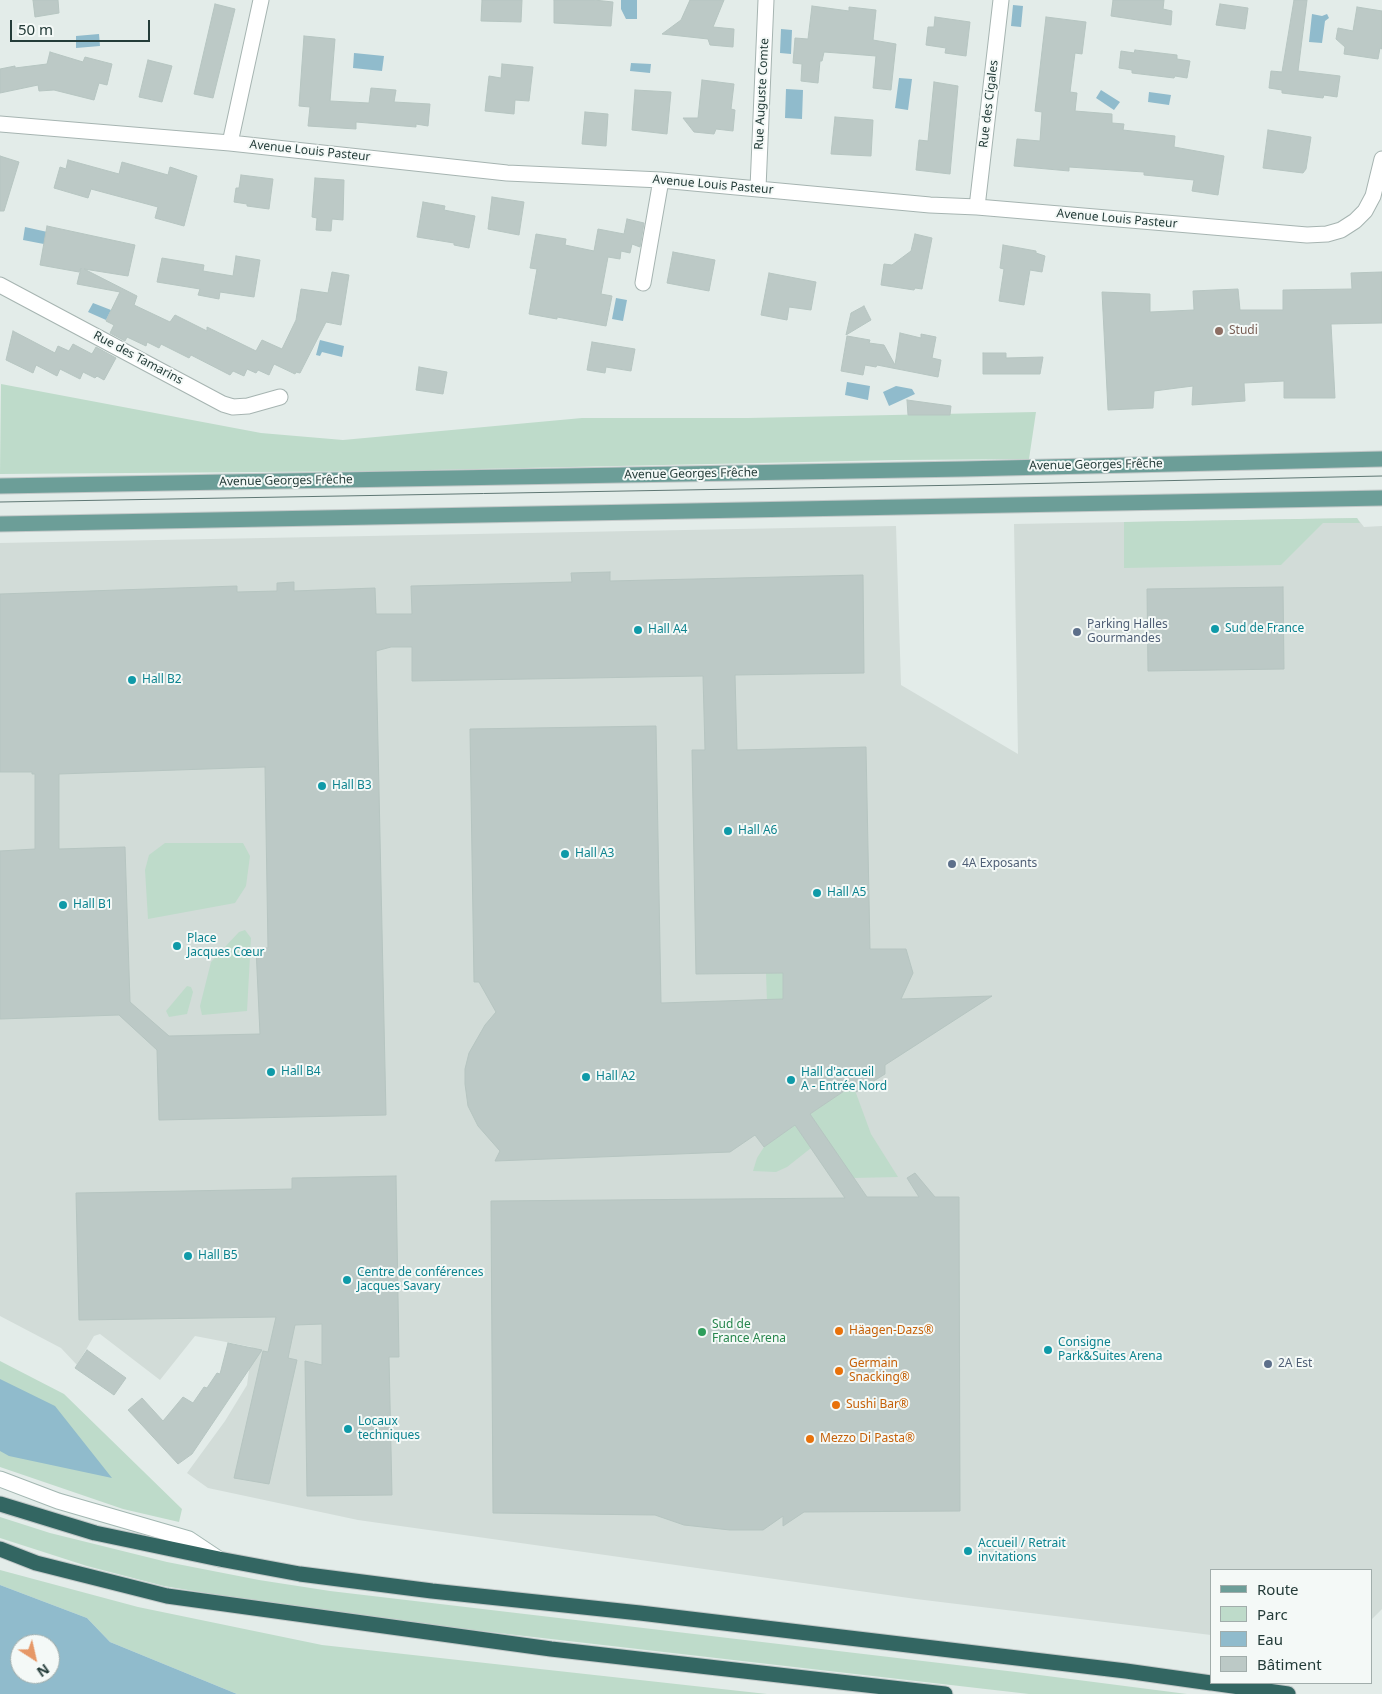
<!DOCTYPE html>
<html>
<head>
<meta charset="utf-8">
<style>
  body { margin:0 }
  #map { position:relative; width:1382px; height:1694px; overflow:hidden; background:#e3ece9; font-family:"Noto Sans",sans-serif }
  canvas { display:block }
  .legend { position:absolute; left:1210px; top:1569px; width:162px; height:115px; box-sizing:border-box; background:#f4f9f7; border:1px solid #a1adab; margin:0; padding:6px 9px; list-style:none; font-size:15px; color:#243c39 }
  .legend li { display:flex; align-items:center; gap:10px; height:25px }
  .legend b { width:25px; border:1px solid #a1adab }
  .north { position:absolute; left:10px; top:1634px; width:50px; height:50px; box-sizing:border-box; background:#f4f9f7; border:1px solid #a1adab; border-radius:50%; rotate:145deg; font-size:14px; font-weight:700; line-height:20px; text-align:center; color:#243c39 }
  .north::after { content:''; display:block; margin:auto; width:18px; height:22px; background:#e69867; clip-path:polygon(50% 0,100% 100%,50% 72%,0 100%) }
  .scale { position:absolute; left:10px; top:20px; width:140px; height:22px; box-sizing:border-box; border:2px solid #243c39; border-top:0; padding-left:6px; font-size:15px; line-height:18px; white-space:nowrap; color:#243c39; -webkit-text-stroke:4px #f4f9f7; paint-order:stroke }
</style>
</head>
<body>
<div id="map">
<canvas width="1382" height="1694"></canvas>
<ul class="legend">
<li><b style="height:6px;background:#6c9e98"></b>Route</li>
<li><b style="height:14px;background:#bedbca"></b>Parc</li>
<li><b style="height:14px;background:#90bbcc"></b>Eau</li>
<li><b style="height:14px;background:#bcc9c6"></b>Bâtiment</li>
</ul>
<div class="north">N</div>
<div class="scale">50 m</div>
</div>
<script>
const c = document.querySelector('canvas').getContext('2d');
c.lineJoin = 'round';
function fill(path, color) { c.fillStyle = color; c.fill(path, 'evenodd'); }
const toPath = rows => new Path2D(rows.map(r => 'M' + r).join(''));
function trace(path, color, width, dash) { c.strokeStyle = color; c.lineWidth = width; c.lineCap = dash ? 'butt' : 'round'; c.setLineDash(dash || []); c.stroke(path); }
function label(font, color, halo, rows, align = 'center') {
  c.font = font + ' "Noto Sans",sans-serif'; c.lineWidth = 4; c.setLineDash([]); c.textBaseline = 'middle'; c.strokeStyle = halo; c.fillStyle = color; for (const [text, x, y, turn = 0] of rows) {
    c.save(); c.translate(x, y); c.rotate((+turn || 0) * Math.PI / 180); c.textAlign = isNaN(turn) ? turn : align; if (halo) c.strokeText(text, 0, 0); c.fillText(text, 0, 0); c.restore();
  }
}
const built = toPath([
  [1357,518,1364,527,1382,526,1382,1609,1371,1620,1371,1570,1211,1570,1211,1635,916,1599,358,1520,208,1488,187,1473,225,1421,247,1385,252,1347,195,1336,160,1380,100,1334,94,1336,77,1365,61,1348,0,1316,0,543,896,526,901,685,1018,754,1014,524]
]);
const green = toPath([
  [1,384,261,433,343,440,582,418,748,418,1036,412,1029,459,897,460,384,471,0,474],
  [1357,518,1360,523,1323,523,1281,565,1124,568,1124,522],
  [165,843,243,843,250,856,246,886,235,903,148,919,145,870,149,855],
  [245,930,251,938,247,1011,202,1015,200,1006,211,962,239,932],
  [793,971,795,1003,767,1003,766,972],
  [187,986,191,987,193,992,187,1014,169,1017,166,1011],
  [853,1085,871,1134,898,1177,853,1178,810,1114],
  [795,1125,811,1148,787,1167,776,1172,753,1171,757,1158,764,1147],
  [0,1361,64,1394,182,1509,179,1522,123,1509,0,1467],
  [0,1517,50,1533,167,1562,259,1580,330,1591,1016,1672,1187,1694,1029,1694,325,1613,164,1586,87,1566,0,1538],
  [0,1570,138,1607,322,1645,767,1694,237,1694,110,1642,87,1618,0,1585]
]);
const water = toPath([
  [621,0,637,0,637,19,626,19,621,9],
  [1013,5,1023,6,1021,27,1011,26],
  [1312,14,1322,16,1327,14,1329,18,1325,21,1322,43,1309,42],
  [781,29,792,30,791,54,780,53],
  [99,34,100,46,76,48,76,36],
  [354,53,384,56,382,71,353,68],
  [631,63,651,64,650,73,630,71],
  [899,78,912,79,908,110,895,108],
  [786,89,803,90,802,119,785,118],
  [1101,90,1120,102,1114,110,1096,98],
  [1149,92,1171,95,1169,105,1148,102],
  [25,227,52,233,49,245,23,240],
  [616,298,627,300,623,321,612,319],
  [93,303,111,310,106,320,88,312],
  [320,340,344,346,342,357,322,352,320,356,316,355],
  [847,382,870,386,868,400,845,395],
  [896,386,912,389,915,394,889,406,883,392],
  [0,1379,55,1406,112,1478,9,1456,0,1451],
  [0,1585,87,1618,110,1642,237,1694,0,1694],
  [20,1644,50,1644,50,1674,20,1674]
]);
const building = toPath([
  [33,0,58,0,59,13,35,17,33,0],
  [482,0,522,0,521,22,481,21,482,0],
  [554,0,594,0,613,2,611,26,554,23,554,0],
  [690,0,724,0,713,27,734,29,733,47,710,45,708,39,662,34,681,20,690,0],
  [1113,0,1164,0,1163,9,1172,11,1171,25,1111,16,1113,0],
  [1294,0,1307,0,1298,71,1340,76,1337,97,1324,95,1323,98,1282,93,1282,90,1269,88,1271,71,1282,72,1294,0],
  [215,4,235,9,213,98,194,94,215,4],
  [1220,4,1248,8,1245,29,1216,25,1220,4],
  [812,6,849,11,849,7,876,10,873,40,896,44,891,90,873,88,876,56,851,54,824,52,822,61,820,61,818,83,801,81,802,64,793,63,795,38,808,39,812,6],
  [1357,7,1382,11,1382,49,1380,48,1378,59,1344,54,1345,47,1336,39,1338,28,1353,31,1357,7],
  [935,17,970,22,966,56,945,53,946,48,926,45,928,27,934,27,935,17],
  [1046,17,1086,22,1082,54,1075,53,1070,92,1077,93,1075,111,1112,114,1112,123,1124,124,1123,130,1175,136,1174,147,1224,156,1218,195,1192,191,1194,180,1144,175,1144,172,1069,167,1069,171,1014,166,1017,139,1040,141,1042,112,1035,111,1046,17],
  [304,36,335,39,330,101,369,103,371,88,396,90,394,102,430,104,428,126,416,124,416,127,356,122,356,129,308,126,310,107,299,106,304,36],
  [1135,50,1177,55,1177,59,1190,61,1187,78,1175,76,1174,78,1132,73,1132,70,1119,68,1121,51,1134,53,1135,50],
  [50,52,83,62,85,57,112,64,107,85,99,83,94,100,54,90,39,91,38,85,0,93,0,69,15,66,15,68,47,64,50,52],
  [148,60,172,66,162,102,139,97,148,60],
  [502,64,533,67,529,101,515,100,514,114,485,111,489,76,501,78,502,64],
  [702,80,734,84,731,109,735,110,733,131,716,129,714,134,694,132,683,118,698,118,702,80],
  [934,82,958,86,950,174,916,170,919,140,928,141,934,82],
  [635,90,671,92,667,134,632,130,635,90],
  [585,112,608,114,606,146,582,144,585,112],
  [835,117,873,120,871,156,831,154,835,117],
  [1268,130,1311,137,1306,169,1303,173,1263,168,1268,130],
  [0,156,19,162,4,211,0,211,0,156],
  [68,160,119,174,122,162,168,175,170,167,197,176,184,226,155,218,158,207,91,189,88,198,54,188,60,167,66,169,68,160],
  [241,175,273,179,269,209,247,206,247,204,234,202,236,188,239,188,241,175],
  [315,178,344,180,343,220,332,219,331,231,316,230,317,218,312,217,315,178],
  [492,197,524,202,519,235,488,229,492,197],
  [423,202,445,206,444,210,475,216,469,248,454,245,454,243,417,237,423,202],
  [627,219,644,223,640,247,632,244,630,253,621,251,620,259,608,257,601,294,612,296,606,326,557,317,557,319,529,314,537,269,530,268,536,234,566,239,565,245,594,251,598,229,624,234,627,219],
  [47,226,135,245,128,276,84,269,137,296,134,305,170,322,175,315,207,331,207,327,256,351,262,340,282,349,296,320,301,289,328,293,332,272,349,275,341,325,326,322,300,373,296,372,295,374,274,364,269,375,258,370,256,373,247,369,244,376,233,371,230,375,191,355,189,358,161,344,159,348,147,342,146,346,127,337,125,341,110,333,114,325,106,321,120,292,77,284,81,268,79,272,40,265,47,226],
  [915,234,932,238,922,289,915,288,914,290,881,285,884,264,892,265,911,251,915,234],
  [1003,245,1036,251,1036,253,1045,256,1042,272,1030,270,1024,305,999,301,1004,269,1000,268,1003,245],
  [673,252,715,260,709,291,667,283,673,252],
  [236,256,260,260,254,297,220,292,219,299,198,295,200,289,157,282,162,258,204,265,203,271,233,276,236,256],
  [1382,272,1382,323,1331,324,1335,398,1284,398,1284,381,1244,383,1245,401,1192,405,1193,386,1154,391,1153,408,1108,410,1102,292,1150,294,1150,312,1194,310,1193,291,1238,289,1240,310,1283,310,1283,290,1352,289,1351,273,1382,272],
  [769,273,816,282,811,310,789,307,787,320,761,315,769,273],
  [864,306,871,320,846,335,851,313,864,306],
  [13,331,55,353,58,346,69,351,73,344,92,354,96,347,116,358,104,380,97,376,95,378,83,372,80,379,60,369,57,376,36,365,33,373,6,360,13,331],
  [900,333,921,338,921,334,936,337,932,358,941,360,938,377,877,365,876,367,865,365,863,375,841,371,847,336,870,340,869,343,884,345,895,365,900,333],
  [592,342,635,349,631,371,606,367,605,373,587,370,592,342],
  [983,353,1006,353,1006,358,1043,357,1040,374,983,374,983,353],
  [419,367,447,372,443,394,416,390,419,367],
  [907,400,951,406,950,415,908,415,907,400],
  [610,572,610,581,863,575,864,673,735,675,737,750,866,747,870,949,906,949,913,973,901,999,992,996,885,1065,885,1074,856,1092,853,1085,810,1114,867,1197,919,1197,907,1178,915,1173,935,1197,959,1197,960,1511,804,1512,783,1526,783,1516,763,1530,730,1530,684,1525,655,1515,493,1513,491,1201,845,1198,795,1125,764,1147,755,1135,730,1152,495,1161,500,1151,478,1126,468,1106,465,1084,465,1069,469,1053,485,1025,496,1012,479,982,474,982,470,729,656,726,661,1003,783,999,783,973,696,974,692,750,705,750,703,676,412,681,412,647,391,647,376,651,386,1115,159,1120,157,1050,119,1015,0,1019,0,851,35,849,35,774,32,774,32,772,0,772,0,594,237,586,237,592,277,591,277,583,294,582,294,591,375,588,376,614,412,614,411,586,572,582,571,573,610,572],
  [265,767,268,948,256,948,260,1034,169,1036,130,1002,125,847,59,849,59,774,265,767],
  [1283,587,1284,669,1148,671,1147,589,1283,587],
  [396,1176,399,1357,389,1357,392,1495,307,1496,305,1361,322,1365,322,1324,295,1325,288,1358,297,1360,269,1484,234,1478,263,1351,268,1352,276,1317,79,1320,76,1193,292,1189,292,1178,396,1176],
  [228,1343,262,1350,192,1454,178,1464,128,1410,142,1398,163,1421,183,1397,193,1403,204,1387,207,1388,217,1373,220,1374,228,1343],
  [87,1350,126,1378,114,1395,75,1368,87,1350]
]);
const street = toPath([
  [0,124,230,143,507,173,661,180,930,205,977,207,1307,235,1327,234,1341,230,1355,221,1365,211,1373,196,1382,159],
  [230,143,261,0],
  [758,188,766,0],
  [977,207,1001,0],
  [643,283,661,180],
  [0,285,223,404,233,407,248,406,280,397]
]);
const secondary = toPath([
  [0,1479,58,1501,189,1539,219,1559]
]);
const primary = toPath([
  [0,486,963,469,1382,459],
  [0,524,1382,498]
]);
const highway = toPath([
  [0,1504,95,1533,219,1559,300,1574,432,1591,640,1613,1126,1671,1211,1683],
  [0,1549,36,1563,167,1596,551,1649,945,1694],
  [1212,1683,1288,1694]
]);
const tram = toPath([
  [0,502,967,485,1382,476]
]);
const markers = [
  [1219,331,5,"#8d6e63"],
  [1215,629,5,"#0f9aa8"],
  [638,630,5,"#0f9aa8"],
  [1077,632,5,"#5c6f8a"],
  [132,680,5,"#0f9aa8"],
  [322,786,5,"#0f9aa8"],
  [728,831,5,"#0f9aa8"],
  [565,854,5,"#0f9aa8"],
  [952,864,5,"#5c6f8a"],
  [817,893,5,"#0f9aa8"],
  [63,905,5,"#0f9aa8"],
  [177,946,5,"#0f9aa8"],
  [271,1072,5,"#0f9aa8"],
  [586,1077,5,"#0f9aa8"],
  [791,1080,5,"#0f9aa8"],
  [188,1256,5,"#0f9aa8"],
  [347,1280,5,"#0f9aa8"],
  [839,1331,5,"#e8710a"],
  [702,1332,5,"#2e9e5b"],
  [1048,1350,5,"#0f9aa8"],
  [1268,1364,5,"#5c6f8a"],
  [839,1371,5,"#e8710a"],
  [836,1405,5,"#e8710a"],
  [348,1429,5,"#0f9aa8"],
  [810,1439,5,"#e8710a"],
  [968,1551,5,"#0f9aa8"]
];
const streetNames = [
  ["Rue Auguste Comte",762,94,-87],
  ["Rue des Cigales",989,104,-83],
  ["Avenue Louis Pasteur",310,151,6],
  ["Avenue Louis Pasteur",713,185,5],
  ["Avenue Louis Pasteur",1117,219,5],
  ["Rue des Tamarins",138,358,28],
  ["Avenue Georges Frêche",1096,465,-1],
  ["Avenue Georges Frêche",691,474,-1],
  ["Avenue Georges Frêche",286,481,-1]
];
const educationNames = [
  ["Studi",1229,331]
];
const serviceNames = [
  ["Parking Halles",1087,625],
  ["Gourmandes",1087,639],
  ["4A Exposants",962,864],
  ["2A Est",1278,1364]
];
const cultureNames = [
  ["Sud de France",1225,629],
  ["Hall A4",648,630],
  ["Hall B2",142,680],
  ["Hall B3",332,786],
  ["Hall A6",738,831],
  ["Hall A3",575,854],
  ["Hall A5",827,893],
  ["Hall B1",73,905],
  ["Place",187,939],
  ["Jacques Cœur",187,953],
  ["Hall B4",281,1072],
  ["Hall d'accueil",801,1073],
  ["A - Entrée Nord",801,1087],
  ["Hall A2",596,1077],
  ["Hall B5",198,1256],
  ["Centre de conférences",357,1273],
  ["Jacques Savary",357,1287],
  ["Consigne",1058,1343],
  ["Park&Suites Arena",1058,1357],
  ["Locaux",358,1422],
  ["techniques",358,1436],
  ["Accueil / Retrait",978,1544],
  ["invitations",978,1558]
];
const leisureNames = [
  ["Sud de",712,1325],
  ["France Arena",712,1339]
];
const foodNames = [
  ["Häagen-Dazs®",849,1331],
  ["Germain",849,1364],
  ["Snacking®",849,1378],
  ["Sushi Bar®",846,1405],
  ["Mezzo Di Pasta®",820,1439]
];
fill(built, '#d2dcd8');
fill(green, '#bedbca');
fill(water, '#90bbcc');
fill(building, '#bcc9c6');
trace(building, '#b6c5c1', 1);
trace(street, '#a6b4b1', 17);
trace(secondary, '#a3b7b2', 17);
trace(primary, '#c2c8c8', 17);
trace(highway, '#c2c8c8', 17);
trace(street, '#fff', 15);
trace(secondary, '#fff', 15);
trace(primary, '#6c9e98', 15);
trace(highway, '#336662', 15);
trace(tram, '#5f7774', 1);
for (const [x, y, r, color] of markers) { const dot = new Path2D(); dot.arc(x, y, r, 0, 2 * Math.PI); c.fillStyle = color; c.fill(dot); trace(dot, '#f4f9f7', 2); }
label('12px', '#243c39', '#f4f9f7', streetNames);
label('12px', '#785e54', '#f4f9f7', educationNames, 'left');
label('12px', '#4e5e75', '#f4f9f7', serviceNames, 'left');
label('12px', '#0d838f', '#f4f9f7', cultureNames, 'left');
label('12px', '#27864d', '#f4f9f7', leisureNames, 'left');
label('12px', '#c56008', '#f4f9f7', foodNames, 'left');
</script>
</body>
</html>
